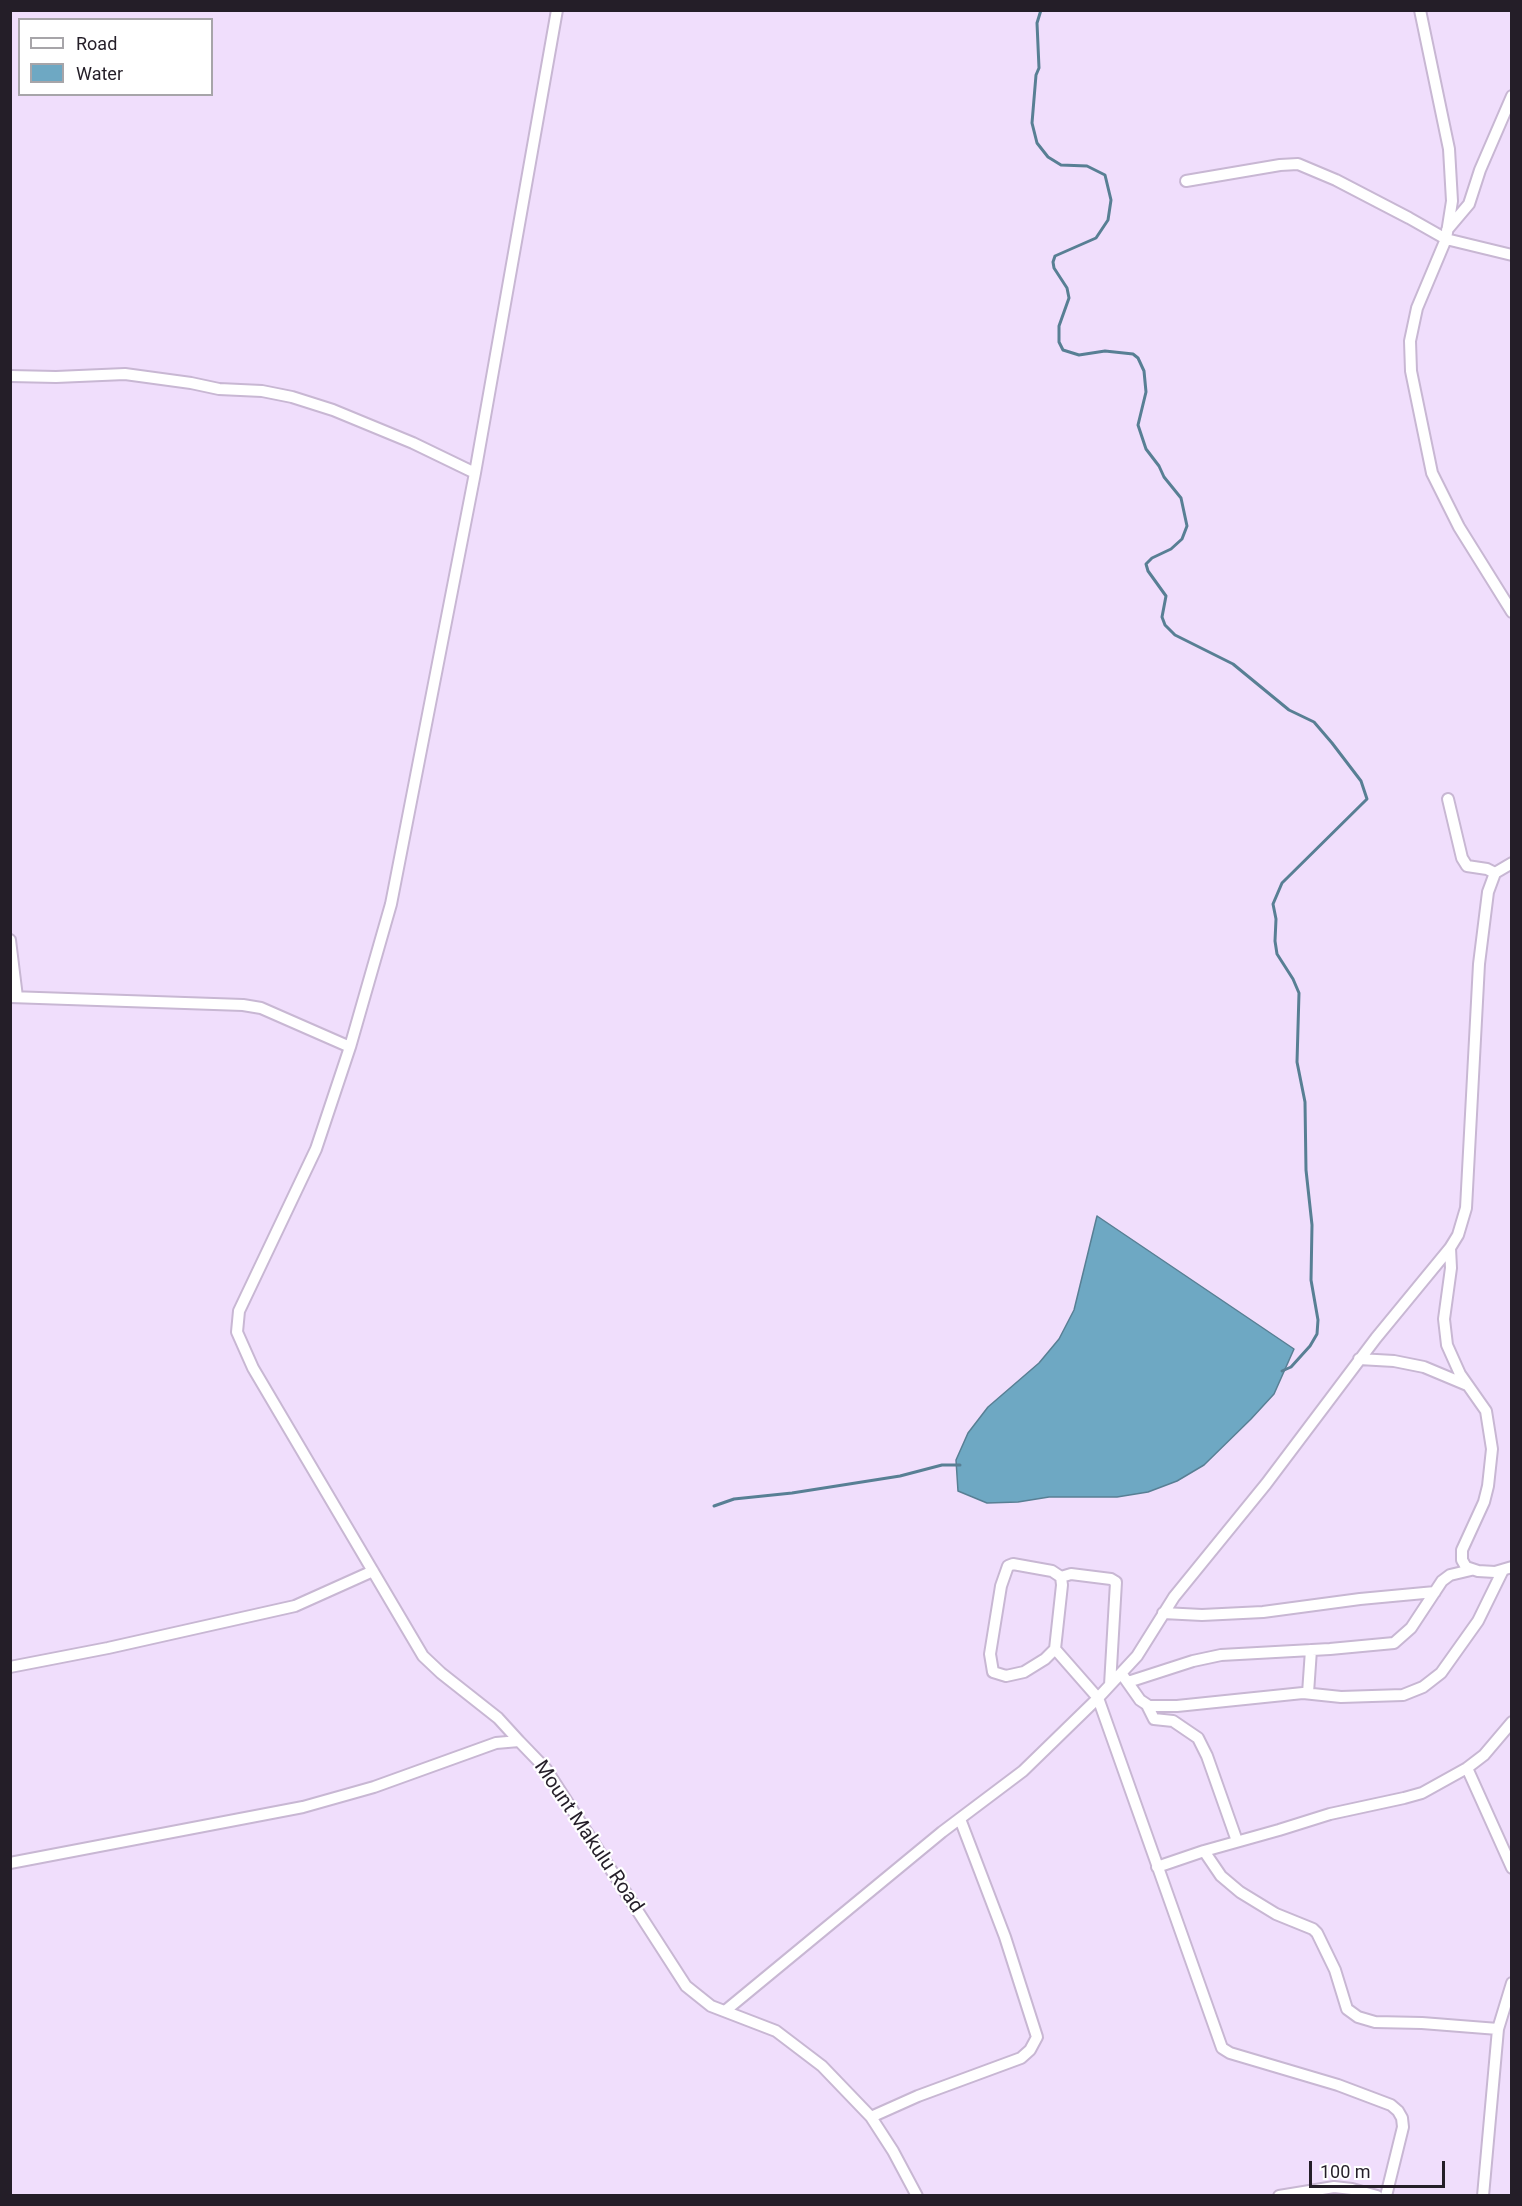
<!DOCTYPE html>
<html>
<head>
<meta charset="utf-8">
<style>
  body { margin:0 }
  #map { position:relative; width:1522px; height:2206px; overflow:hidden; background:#f0defc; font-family:Roboto,sans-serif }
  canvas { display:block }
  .frame { position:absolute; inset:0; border:12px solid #241e28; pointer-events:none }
  .legend { position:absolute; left:18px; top:18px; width:195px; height:78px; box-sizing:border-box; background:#fff; border:2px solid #a7a5a9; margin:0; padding:8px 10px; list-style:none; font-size:18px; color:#241e28 }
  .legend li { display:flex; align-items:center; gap:12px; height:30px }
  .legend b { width:30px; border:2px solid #a7a5a9 }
  .scale { position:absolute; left:1309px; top:2161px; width:136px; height:27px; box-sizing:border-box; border:3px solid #241e28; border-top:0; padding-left:8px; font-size:18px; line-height:21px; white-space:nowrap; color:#241e28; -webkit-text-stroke:4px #fff; paint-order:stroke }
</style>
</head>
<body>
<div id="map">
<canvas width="1522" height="2206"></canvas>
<div class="frame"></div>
<ul class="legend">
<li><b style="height:8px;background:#fff"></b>Road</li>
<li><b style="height:16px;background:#6ea8c3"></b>Water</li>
</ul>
<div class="scale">100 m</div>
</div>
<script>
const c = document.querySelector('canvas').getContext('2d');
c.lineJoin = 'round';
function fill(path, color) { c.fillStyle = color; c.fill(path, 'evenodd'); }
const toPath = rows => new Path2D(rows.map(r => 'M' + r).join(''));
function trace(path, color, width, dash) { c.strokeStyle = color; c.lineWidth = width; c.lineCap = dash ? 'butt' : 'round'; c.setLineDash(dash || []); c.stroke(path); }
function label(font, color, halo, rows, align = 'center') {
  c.font = font + ' Roboto,sans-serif'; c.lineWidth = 4.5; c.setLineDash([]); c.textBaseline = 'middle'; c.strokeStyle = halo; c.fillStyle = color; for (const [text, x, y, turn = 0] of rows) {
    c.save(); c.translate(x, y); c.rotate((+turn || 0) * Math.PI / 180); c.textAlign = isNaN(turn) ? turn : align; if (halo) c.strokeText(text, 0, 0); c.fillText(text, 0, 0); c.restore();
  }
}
const water = toPath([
  [1097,1216,1294,1349,1274,1394,1251,1419,1204,1465,1177,1481,1148,1492,1117,1497,1049,1497,1018,1502,987,1503,958,1491,956,1460,968,1433,988,1407,1039,1363,1059,1339,1074,1310,1097,1216]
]);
const stream = toPath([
  [1041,10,1037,23,1039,68,1036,75,1032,123,1037,143,1048,157,1061,165,1087,166,1105,175,1111,200,1108,220,1096,238,1055,256,1053,262,1054,268,1067,288,1069,298,1059,326,1059,342,1063,350,1079,355,1105,351,1133,354,1138,358,1144,371,1146,392,1138,425,1146,449,1159,466,1164,477,1181,498,1187,526,1182,539,1171,549,1152,558,1146,564,1148,571,1166,596,1162,617,1165,625,1175,635,1233,664,1289,710,1314,722,1332,743,1361,781,1367,799,1282,883,1273,904,1276,919,1275,941,1277,954,1293,979,1299,993,1297,1062,1305,1102,1306,1170,1312,1225,1311,1280,1318,1320,1317,1334,1310,1346,1291,1367,1282,1371],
  [714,1506,734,1499,792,1493,900,1476,942,1465,960,1465]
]);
const minor = toPath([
  [1420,10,1449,149,1452,201,1446,239,1417,308,1410,341,1411,371,1432,473,1459,527,1512,612],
  [1186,181,1280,165,1298,164,1336,180,1409,218,1446,239,1512,255],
  [1447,230,1469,204,1480,170,1512,96],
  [10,376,56,377,125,374,191,383,219,389,262,391,292,397,333,410,413,443,475,473],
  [1448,799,1462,858,1467,866,1487,869,1495,873],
  [10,940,17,997],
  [10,997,243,1005,261,1008,350,1047],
  [1450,1248,1451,1268,1444,1319,1447,1345,1460,1374,1486,1411,1492,1449,1488,1486,1484,1502,1462,1550,1462,1560,1466,1567,1478,1571,1495,1572,1512,1567],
  [1359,1359,1394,1361,1424,1367,1467,1385],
  [1061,1577,1071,1574,1111,1579,1116,1582,1110,1685],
  [1163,1613,1202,1615,1263,1612,1360,1599,1435,1592],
  [1055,1649,1045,1659,1024,1672,1006,1676,993,1672,990,1654,1001,1586,1008,1566,1013,1564,1052,1571,1061,1577,1062,1585,1055,1649,1098,1698,1222,2048,1230,2053,1338,2085,1391,2105,1398,2111,1402,2118,1403,2127,1386,2196],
  [10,1667,108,1648,295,1606,373,1571],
  [1121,1673,1140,1700,1149,1706,1177,1706,1303,1693,1341,1697,1403,1695,1423,1687,1441,1673,1478,1621,1503,1570],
  [1128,1682,1193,1661,1221,1655,1330,1649,1394,1643,1411,1628,1442,1581,1450,1575,1471,1570],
  [1308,1693,1311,1650],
  [1147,1705,1154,1719,1173,1721,1198,1738,1207,1756,1237,1841],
  [519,1741,498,1718,441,1673,423,1656,253,1368,237,1332,239,1311,316,1149,350,1047,391,904,475,473,557,10],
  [1467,1768,1512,1868],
  [1204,1851,1221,1876,1240,1892,1276,1914,1313,1929,1317,1933,1335,1970,1347,2009,1358,2017,1375,2022,1422,2023,1498,2029],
  [10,1863,303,1807,374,1787,496,1743,519,1741,546,1769,686,1986,711,2006,776,2031,822,2066,871,2117,893,2151,917,2196],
  [1157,1867,1204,1851,1279,1830,1330,1814,1404,1798,1422,1793,1467,1768,1484,1755,1512,1722],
  [725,2011,942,1832,1023,1771,1098,1698,1137,1656,1174,1597,1266,1484,1376,1338,1450,1248,1458,1235,1466,1208,1479,964,1488,892,1495,873,1512,863],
  [871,2117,918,2096,1021,2058,1030,2050,1037,2037,1005,1937,960,1819],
  [1279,2196,1334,2187,1352,2189,1377,2196],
  [1483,2196,1498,2029,1512,1983]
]);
const streetNames = [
  ["Mount Makulu Road",588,1837,56]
];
fill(water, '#6ea8c3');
trace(water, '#587f94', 1.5);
trace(stream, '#587f94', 3);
trace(minor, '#c8b7d3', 14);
trace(minor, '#fff', 10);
label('20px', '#241e28', '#fff', streetNames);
</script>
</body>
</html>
